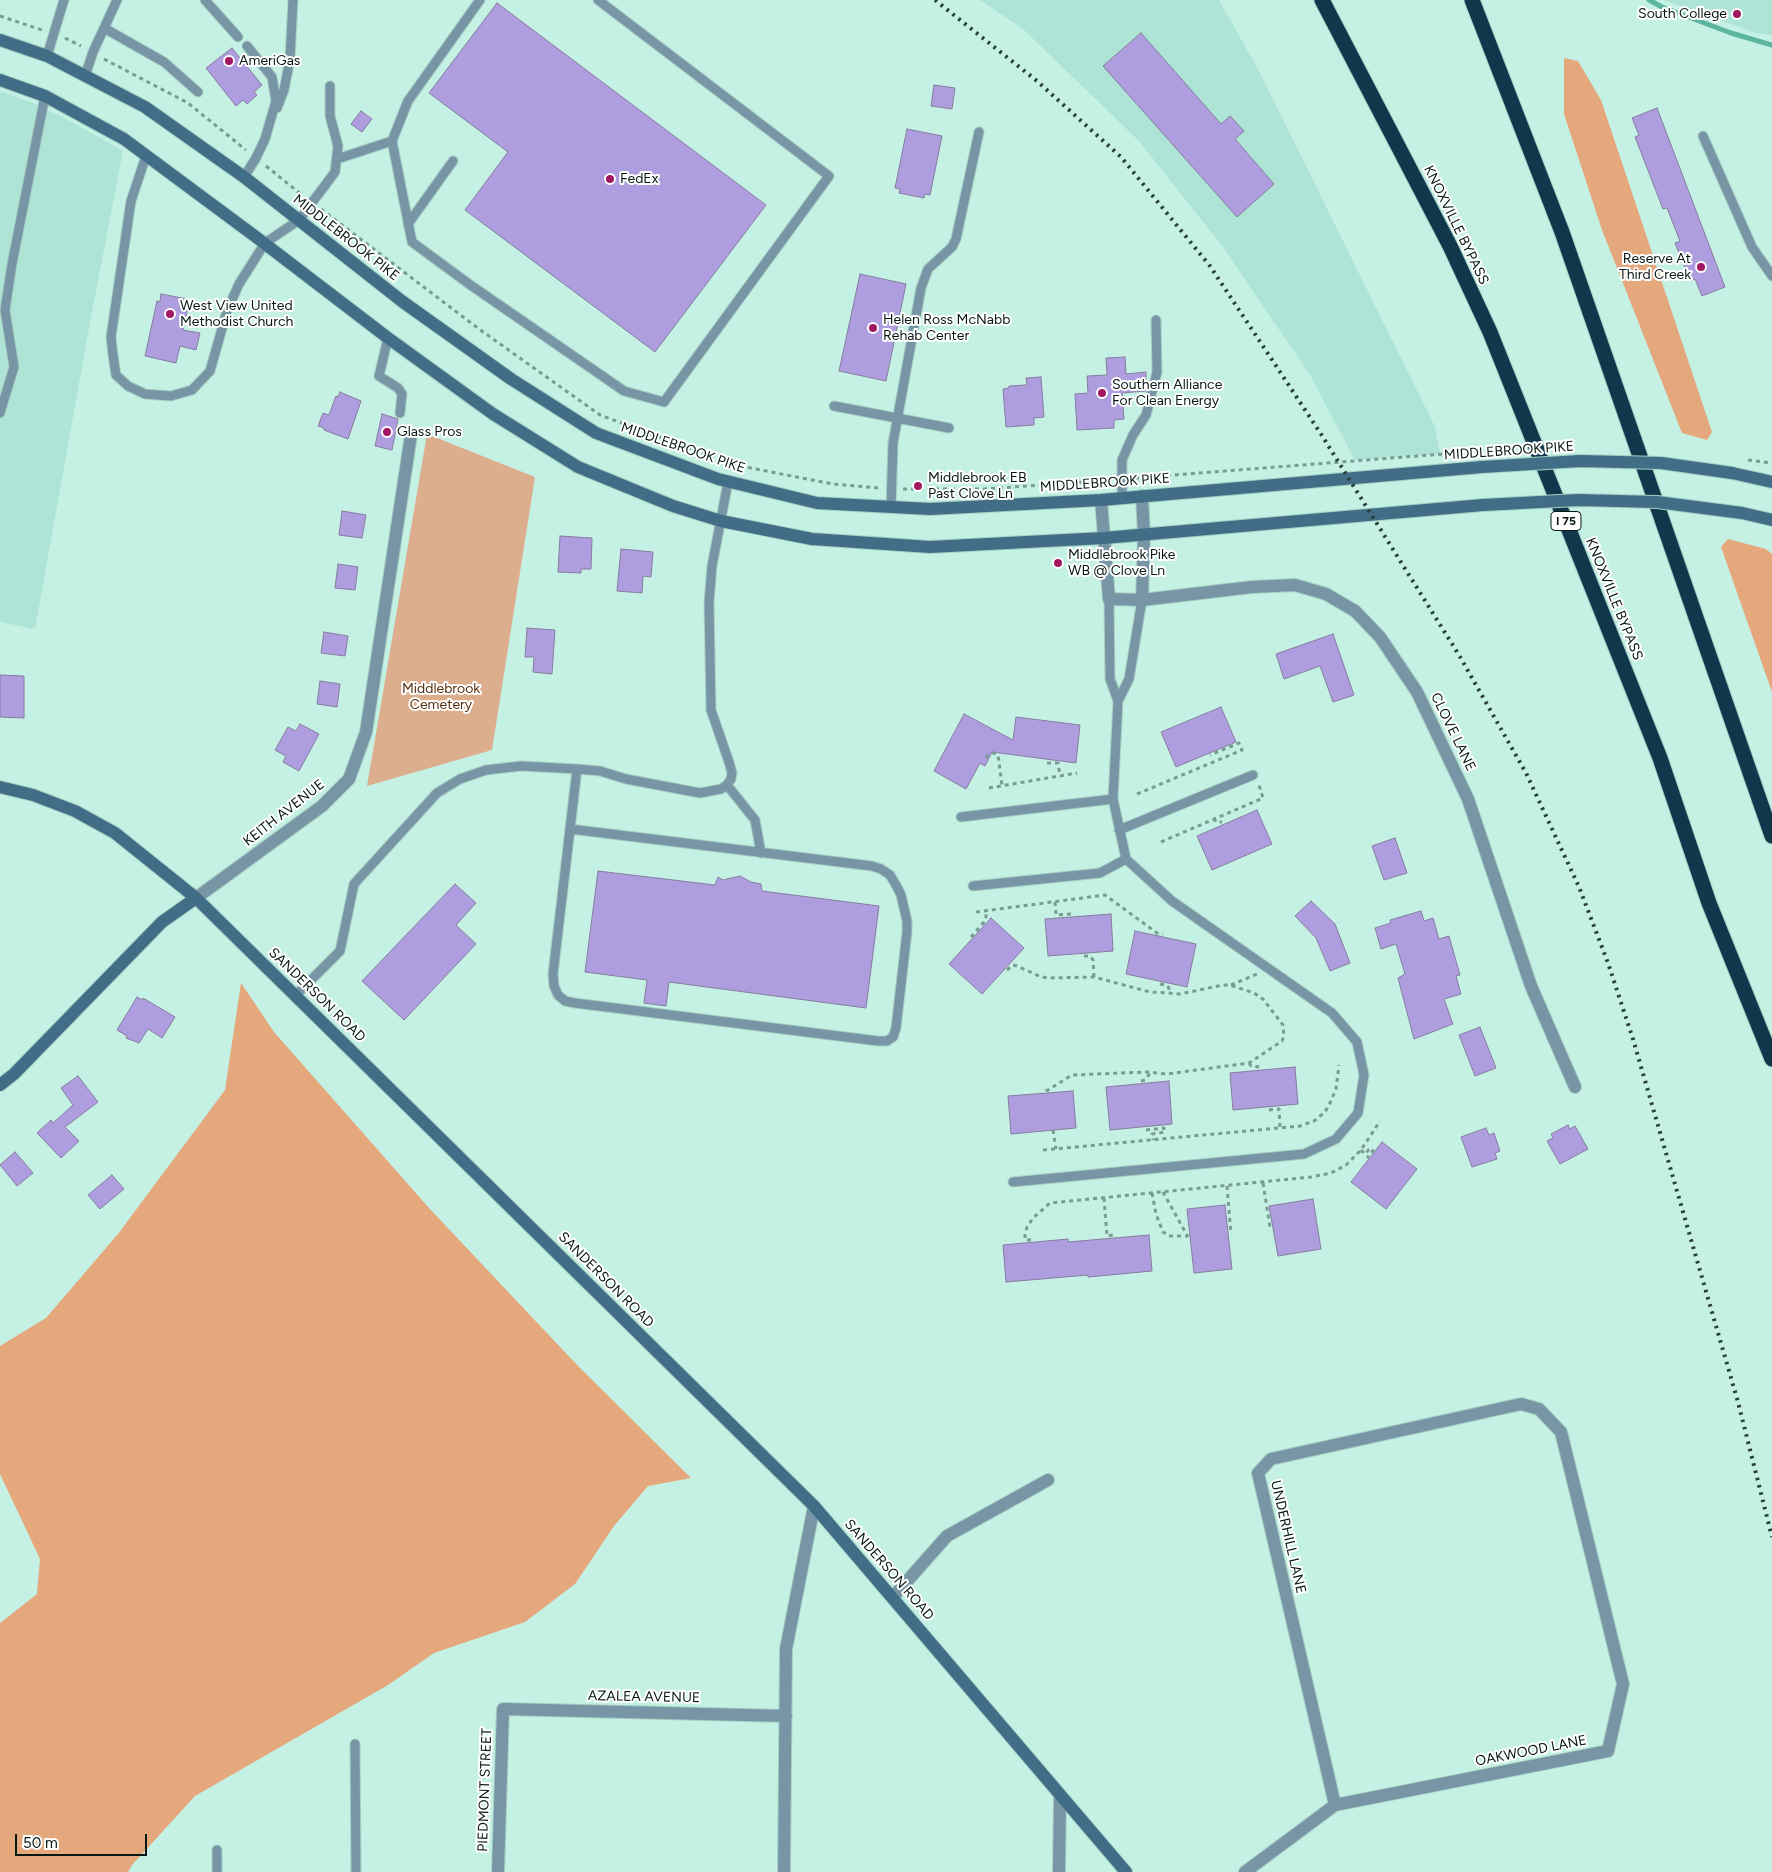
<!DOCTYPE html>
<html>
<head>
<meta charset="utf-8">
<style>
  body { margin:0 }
  #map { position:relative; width:1772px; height:1872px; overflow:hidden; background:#c4f1e4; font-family:Figtree,sans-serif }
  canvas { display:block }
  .scale { position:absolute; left:15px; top:1834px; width:132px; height:22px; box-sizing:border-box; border:2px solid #071814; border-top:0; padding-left:6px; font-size:15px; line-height:18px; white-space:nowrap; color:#071814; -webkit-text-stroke:4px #fff; paint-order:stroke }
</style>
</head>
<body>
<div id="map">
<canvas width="1772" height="1872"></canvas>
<div class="scale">50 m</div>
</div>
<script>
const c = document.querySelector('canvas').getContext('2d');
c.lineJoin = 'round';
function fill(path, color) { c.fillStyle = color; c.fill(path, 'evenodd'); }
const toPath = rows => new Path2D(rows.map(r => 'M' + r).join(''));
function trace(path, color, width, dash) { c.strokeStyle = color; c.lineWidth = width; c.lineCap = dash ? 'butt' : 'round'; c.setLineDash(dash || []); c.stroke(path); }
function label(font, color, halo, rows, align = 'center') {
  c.font = font + ' Figtree,sans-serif'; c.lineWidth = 4; c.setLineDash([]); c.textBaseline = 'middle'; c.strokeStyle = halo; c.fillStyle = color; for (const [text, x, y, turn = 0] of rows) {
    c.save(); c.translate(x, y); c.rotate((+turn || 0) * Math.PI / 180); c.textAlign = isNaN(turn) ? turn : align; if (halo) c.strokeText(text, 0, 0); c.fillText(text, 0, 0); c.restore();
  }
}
const built = toPath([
  [980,0,1219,0,1260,73,1435,427,1440,454,1355,460,1310,375,1223,247,1139,141,1023,29],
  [1663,0,1772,0,1772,35,1756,33],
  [0,91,33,103,70,121,123,151,91,317,35,629,0,622]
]);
const green = toPath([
  [427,434,535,477,492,750,367,786]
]);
const forest = toPath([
  [1564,58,1578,61,1601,100,1712,432,1707,440,1682,433,1602,230,1564,114],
  [1728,539,1766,549,1772,554,1772,692,1721,547],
  [241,983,274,1032,429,1208,578,1366,691,1478,648,1486,614,1526,575,1584,525,1622,434,1653,388,1685,195,1796,132,1865,128,1872,0,1872,0,1623,37,1594,40,1559,0,1474,0,1346,46,1318,118,1234,225,1090]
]);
const stream = toPath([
  [1649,0,1662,7,1731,33,1772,45]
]);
const building = toPath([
  [497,3,766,205,655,352,465,210,508,152,429,93,497,3],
  [1141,33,1221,124,1230,116,1244,131,1235,139,1274,184,1237,217,1103,66,1141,33],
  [232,48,262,85,254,92,257,95,247,104,243,100,236,106,206,68,232,48],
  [934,85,955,88,952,109,931,106,934,85],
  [1657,108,1725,287,1702,296,1695,279,1690,281,1675,243,1680,241,1667,208,1663,209,1635,137,1639,135,1632,118,1657,108],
  [361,111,372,119,362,132,351,124,361,111],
  [907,129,942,136,930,195,925,194,924,198,899,193,900,189,895,188,907,129],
  [860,274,906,284,886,381,839,371,860,274],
  [161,294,187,299,185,307,188,308,183,330,200,333,196,350,180,346,176,363,145,356,157,301,160,302,161,294],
  [1125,357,1126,374,1146,372,1146,391,1122,393,1124,419,1114,420,1114,428,1077,430,1075,394,1088,393,1087,376,1107,375,1106,358,1125,357],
  [1041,377,1044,417,1034,418,1034,425,1006,427,1003,389,1009,388,1009,386,1027,385,1026,378,1041,377],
  [340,392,361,401,348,439,324,430,324,428,318,426,323,413,329,415,336,396,338,397,340,392],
  [382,414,398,419,392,450,375,446,382,414],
  [342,511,366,515,362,538,339,535,342,511],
  [560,536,592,538,591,569,581,569,581,573,558,572,560,536],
  [621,549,653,552,651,577,643,576,642,593,617,591,621,549],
  [338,564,358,567,355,590,335,588,338,564],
  [527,628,555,630,552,674,533,672,534,657,525,657,527,628],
  [324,632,348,636,345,656,321,653,324,632],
  [1333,634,1354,695,1333,702,1320,666,1284,679,1276,654,1333,634],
  [0,675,24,676,24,718,0,717,0,675],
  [320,681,340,684,337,707,317,704,320,681],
  [1221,707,1236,742,1176,767,1161,732,1221,707],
  [964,714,1013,740,1016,717,1080,725,1076,763,992,752,985,766,980,763,966,789,934,771,964,714],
  [300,724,319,734,299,771,283,762,286,756,275,750,288,727,296,731,300,724],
  [1257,810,1272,844,1212,870,1197,836,1257,810],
  [1395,838,1407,873,1384,880,1372,846,1395,838],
  [598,871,715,885,718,877,723,880,740,876,751,882,761,884,762,891,879,906,866,1008,669,982,666,1006,644,1003,647,980,585,972,598,871],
  [455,884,476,903,456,925,476,944,404,1020,362,981,455,884],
  [1311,901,1335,924,1350,963,1330,971,1316,938,1295,916,1311,901],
  [1421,911,1424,921,1433,918,1439,939,1449,936,1460,975,1456,976,1461,994,1444,999,1453,1024,1414,1039,1398,978,1405,974,1396,944,1381,949,1375,928,1391,923,1390,920,1421,911],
  [1111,914,1113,951,1048,956,1045,919,1111,914],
  [991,918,1024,948,982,994,949,964,991,918],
  [1135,931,1196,944,1187,987,1126,974,1135,931],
  [137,997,142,1000,143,998,175,1017,162,1038,148,1029,139,1043,126,1038,127,1036,117,1030,137,997],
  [1480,1027,1496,1068,1475,1076,1459,1035,1480,1027],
  [1295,1067,1298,1104,1233,1110,1230,1073,1295,1067],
  [78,1076,98,1102,65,1127,79,1141,61,1158,37,1133,51,1120,53,1123,73,1105,61,1088,78,1076],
  [1169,1081,1172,1124,1110,1130,1106,1087,1169,1081],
  [1073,1091,1076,1128,1011,1134,1008,1096,1073,1091],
  [1568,1125,1570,1129,1575,1126,1588,1149,1560,1164,1547,1141,1553,1138,1551,1134,1568,1125],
  [1486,1128,1489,1135,1494,1133,1500,1151,1495,1153,1497,1159,1472,1167,1461,1137,1486,1128],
  [1382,1142,1417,1169,1386,1209,1351,1182,1382,1142],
  [15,1152,33,1173,17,1186,0,1165,15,1152],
  [112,1175,124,1189,100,1209,88,1195,112,1175],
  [1313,1199,1321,1249,1278,1256,1269,1206,1313,1199],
  [1225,1205,1232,1269,1194,1273,1187,1209,1225,1205],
  [1149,1235,1152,1271,1088,1277,1088,1275,1006,1282,1003,1245,1068,1239,1068,1242,1149,1235]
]);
const path = toPath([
  [0,16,42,30],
  [65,38,81,46],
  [104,59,188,103,246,150],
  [266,166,302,195],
  [321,209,479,329,600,415,735,465,833,484,879,488],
  [1748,460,1772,463],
  [1135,478,1443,454],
  [903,489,985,489,1111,480],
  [986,758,988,755,993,753,998,755,1002,785],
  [1047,763,1058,763,1060,776],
  [989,788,1077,773],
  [1137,794,1242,750,1239,743,1210,755],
  [1214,818,1216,822,1222,822],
  [1161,842,1263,798,1259,785],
  [1055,902,1056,915,1073,914],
  [976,912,1105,895,1157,933,1163,934],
  [971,937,984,922,986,917,986,911],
  [1084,956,1090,956,1093,960,1094,977],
  [1007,970,1013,965,1017,966,1039,976,1047,978,1094,977,1150,992,1168,993,1180,994,1223,985,1230,985,1254,993,1263,999,1283,1025,1284,1036,1282,1041,1249,1063,1167,1074,1147,1072,1072,1075,1048,1090,1044,1091],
  [1160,984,1166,985,1169,988,1168,993],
  [1231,985,1257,974],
  [1249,1063,1251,1066,1259,1067],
  [1141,1081,1145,1080,1151,1072],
  [1269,1110,1279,1109,1280,1128],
  [1053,1130,1056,1149],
  [1146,1130,1164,1128,1165,1132,1152,1134,1153,1140],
  [1043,1150,1300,1126,1314,1121,1325,1112,1330,1103,1336,1089,1339,1065],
  [1361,1150,1365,1154,1370,1148,1373,1151,1367,1158],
  [1263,1183,1270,1227],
  [1227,1186,1231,1234],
  [1163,1192,1188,1237],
  [1152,1193,1156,1214,1163,1232,1169,1236,1188,1236],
  [1104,1198,1107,1236,1113,1235],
  [1031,1240,1025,1240,1025,1235,1027,1227,1033,1218,1050,1203,1311,1177,1331,1173,1346,1165,1361,1150,1380,1121]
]);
const lane = toPath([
  [205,0,238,37],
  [480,0,408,101,392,141,412,242,469,284,624,391,664,402,829,176,598,0],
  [104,28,164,62,198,92],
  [47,56,64,0],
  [85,76,93,52,117,0],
  [277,108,284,90,290,59,293,0],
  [1703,136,1752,247,1772,276],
  [146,156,131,201,111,337,113,355,116,375,128,386,145,394,171,396,192,390,210,371,227,311,239,284,265,243,299,220,335,172,338,146,330,116,330,86],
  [337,159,392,141],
  [244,177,256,158,265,139,276,101,272,77,247,46],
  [408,224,453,161],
  [388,338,379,376,398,388,402,394,400,413],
  [834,406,949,428],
  [0,413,14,367,5,310,12,264,45,96],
  [1122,498,1122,460,1133,435,1146,415,1157,372,1156,320],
  [891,507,893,443,921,288,928,269,952,247,956,239,979,132],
  [1109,599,1110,679,1118,701],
  [727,785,755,820,761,853],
  [961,817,1113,799],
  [570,829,872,866,881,869,890,875,896,885,901,895,907,921,907,932,896,1028,893,1037,887,1041,878,1041,575,1003,565,1001,558,995,554,986,553,974,570,829,577,769,600,771,626,779,700,793,721,789,727,785,731,779,732,773,729,762,711,710,709,602,712,566,728,482],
  [1119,830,1253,775],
  [1126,859,1113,799,1118,701,1129,679,1142,600],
  [973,886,1100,873,1126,859,1172,901,1332,1013,1357,1042,1364,1075,1358,1113,1336,1139,1304,1154,1013,1182],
  [296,995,340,951,354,884,437,793,460,779,486,770,521,766,577,769],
  [355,1744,356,1872],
  [217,1850,217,1872]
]);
const street = toPath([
  [1101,500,1109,599,1142,600,1252,587,1295,585,1326,594,1355,611,1380,637,1417,692,1468,799,1531,986,1575,1087],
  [1142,600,1144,535,1142,496],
  [196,898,322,806,349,779,366,732,411,435],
  [893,1597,947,1536,1048,1480],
  [498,1872,503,1709,786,1716],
  [784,1872,786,1649,814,1506],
  [1059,1872,1060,1795],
  [1245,1872,1335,1805,1608,1751,1623,1684,1561,1432,1539,1409,1521,1404,1271,1459,1258,1473,1335,1805]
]);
const secondary = toPath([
  [0,40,47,56,145,107,244,177,403,302,511,379,596,433,718,479,817,503,930,509,1101,500,1482,467],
  [0,80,45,96,124,139,256,237,388,338,493,414,578,467,673,506,721,521,812,539,930,547,1104,538,1483,505],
  [1732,473,1772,482],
  [1742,513,1772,520],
  [0,787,33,795,75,811,115,833,196,898,814,1506,1126,1872],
  [0,1085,14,1074,162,922,196,898]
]);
const highway = toPath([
  [1322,0,1450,246,1490,332,1660,758,1709,903,1772,1059],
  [1472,0,1562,232,1772,836]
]);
const rail = toPath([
  [935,0,1037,81,1121,157,1210,266,1321,434,1404,567,1459,655,1526,773,1579,887,1608,963,1633,1039,1738,1402,1772,1537]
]);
const secondaryBridge = toPath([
  [1482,467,1580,461,1661,463,1732,473],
  [1483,505,1578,500,1657,502,1742,513]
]);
const markers = [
  [1737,14,5,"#a21760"],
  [229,61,5,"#a21760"],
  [610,179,5,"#a21760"],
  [1701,267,5,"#a21760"],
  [170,314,5,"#a21760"],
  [873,328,5,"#a21760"],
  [1102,393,5,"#a21760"],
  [387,432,5,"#a21760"],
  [918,486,5,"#a21760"],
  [1058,563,5,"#a21760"]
];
const shields = [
  [1566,521,30]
];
const shieldNames = [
  ["I 75",1566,521]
];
const poiNames = [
  ["South College",1727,14,"right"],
  ["AmeriGas",239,61],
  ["FedEx",620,179],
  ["Reserve At",1691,259,"right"],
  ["Third Creek",1691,275,"right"],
  ["West View United",180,306],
  ["Methodist Church",180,322],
  ["Helen Ross McNabb",883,320],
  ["Rehab Center",883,336],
  ["Southern Alliance",1112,385],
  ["For Clean Energy",1112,401],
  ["Glass Pros",397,432],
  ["Middlebrook EB",928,478],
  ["Past Clove Ln",928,494],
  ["Middlebrook Pike",1068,555],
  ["WB @ Clove Ln",1068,571]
];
const streetNames = [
  ["KNOXVILLE BYPASS",1456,225,64],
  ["MIDDLEBROOK PIKE",346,238,38],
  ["MIDDLEBROOK PIKE",683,448,19],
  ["MIDDLEBROOK PIKE",1509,451,-4],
  ["MIDDLEBROOK PIKE",1105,483,-4],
  ["KNOXVILLE BYPASS",1614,599,68],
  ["CLOVE LANE",1453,732,64],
  ["KEITH AVENUE",284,813,-38],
  ["SANDERSON ROAD",317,995,44],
  ["SANDERSON ROAD",606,1280,45],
  ["UNDERHILL LANE",1288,1537,77],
  ["SANDERSON ROAD",889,1570,49],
  ["AZALEA AVENUE",644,1697,1],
  ["OAKWOOD LANE",1531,1751,-11],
  ["PIEDMONT STREET",485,1790,-88]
];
const parkNames = [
  ["Middlebrook",441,689],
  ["Cemetery",441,705]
];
fill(built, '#aee4d5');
fill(green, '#dcae8e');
fill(forest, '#e5a77c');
trace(stream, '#5bb59f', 5);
fill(building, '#af9edf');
trace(building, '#857d9e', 1);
trace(lane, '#a6cec3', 11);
trace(street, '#a6cec3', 14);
trace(secondary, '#a6cec3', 14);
trace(highway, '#a6cec3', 17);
trace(path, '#799b92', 3, [4, 4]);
trace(lane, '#7895a6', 9);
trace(street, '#7895a6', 12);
trace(secondary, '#416d87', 12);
trace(highway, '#11374c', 15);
trace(rail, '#293f3a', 4, [2.5, 5]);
trace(secondaryBridge, '#a6cec3', 14, []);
trace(secondaryBridge, '#416d87', 12);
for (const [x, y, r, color] of markers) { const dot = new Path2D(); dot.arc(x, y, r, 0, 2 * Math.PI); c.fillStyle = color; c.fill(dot); trace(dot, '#fff', 2); }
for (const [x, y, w] of shields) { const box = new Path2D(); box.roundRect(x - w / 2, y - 9.5, w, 19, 4); c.fillStyle = '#fff'; c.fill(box); trace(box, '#071814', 1); }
label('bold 12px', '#071814', null, shieldNames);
label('14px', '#071814', '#fff', poiNames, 'left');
label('14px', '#071814', '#fff', streetNames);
label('14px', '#562d0c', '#fff', parkNames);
</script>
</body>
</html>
